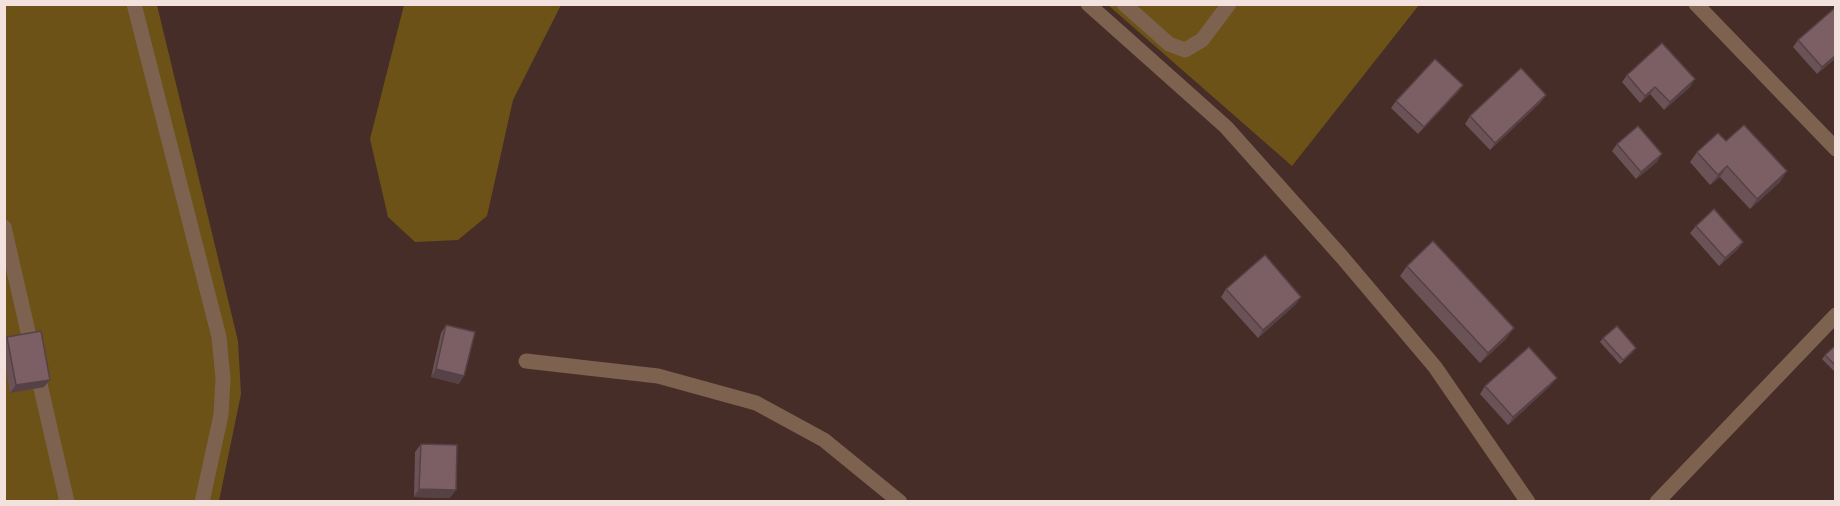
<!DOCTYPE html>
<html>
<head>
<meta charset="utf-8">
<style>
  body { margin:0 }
  #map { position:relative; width:1840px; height:506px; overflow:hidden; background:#462d28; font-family:Mulish,sans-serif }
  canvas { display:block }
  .frame { position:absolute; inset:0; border:6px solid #f2e1dd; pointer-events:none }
</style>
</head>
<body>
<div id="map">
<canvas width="1840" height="506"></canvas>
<div class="frame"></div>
</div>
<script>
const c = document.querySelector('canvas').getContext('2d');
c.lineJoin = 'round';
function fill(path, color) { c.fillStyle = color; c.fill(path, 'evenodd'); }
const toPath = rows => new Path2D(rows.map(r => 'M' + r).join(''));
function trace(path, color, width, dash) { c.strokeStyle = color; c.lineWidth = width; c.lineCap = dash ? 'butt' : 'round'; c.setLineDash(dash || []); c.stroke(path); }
const green = toPath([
  [4,5,157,5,238,341,241,394,219,501,5,501],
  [404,5,561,5,513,100,487,216,458,240,415,242,388,217,370,139],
  [1108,5,1419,5,1292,166]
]);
const lane = toPath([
  [134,4,219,337,223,379,221,415,202,502],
  [1124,4,1169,44,1185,50,1202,40,1229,4],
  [4,227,67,502],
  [526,361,658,376,756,403,824,440,900,502]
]);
const street = toPath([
  [1088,4,1226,127,1342,257,1435,367,1528,502],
  [1696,4,1836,149],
  [1657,502,1836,315]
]);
const wall = toPath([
  [1836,7,1836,58,1817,74,1793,47,1798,40],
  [1627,75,1690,87,1664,110,1650,94,1640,103,1622,82],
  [1463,85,1458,92,1418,134,1391,108,1396,101],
  [1546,95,1541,102,1490,150,1465,124,1470,116],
  [1726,141,1780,182,1750,209,1720,177,1710,185,1690,162,1697,152],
  [1617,144,1657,162,1636,179,1612,151],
  [1696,226,1743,242,1738,249,1719,266,1690,233],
  [1407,266,1506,339,1480,363,1400,276],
  [1226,289,1296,304,1258,338,1221,297],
  [446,325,459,384,431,377,441,333],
  [7,337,44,387,10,393,4,360,4,340],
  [1603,338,1633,352,1620,364,1600,342],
  [1836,345,1836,373,1822,359,1825,355],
  [1551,385,1508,425,1480,394,1485,386],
  [421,444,450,498,414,497,415,452]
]);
const shadedWall = toPath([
  [1836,55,1836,58,1817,74,1822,67],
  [1695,79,1690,87,1664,110,1670,102],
  [1463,85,1458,92,1418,134,1424,127],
  [1655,87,1650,94,1640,103,1645,96],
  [1546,95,1541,102,1490,150,1495,143],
  [1662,154,1657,162,1636,179,1641,172],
  [1727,166,1720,177,1710,185,1718,175],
  [1787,171,1780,182,1750,209,1757,199],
  [1743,242,1738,249,1719,266,1725,258],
  [1301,297,1296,304,1258,338,1263,330],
  [1514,328,1506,339,1480,363,1488,353],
  [436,369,464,376,459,384,431,377],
  [1557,378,1551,385,1508,425,1513,417],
  [50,380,44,387,10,393,16,385],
  [419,489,456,490,450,498,414,497]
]);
const building = toPath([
  [1836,7,1836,55,1822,67,1798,40,1836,7],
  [1662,43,1695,79,1670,102,1655,87,1645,96,1627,75,1662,43],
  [1435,59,1463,85,1424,127,1396,101,1435,59],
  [1521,68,1546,95,1495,143,1470,116,1521,68],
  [1744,125,1787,171,1757,199,1727,166,1718,175,1697,152,1718,133,1726,141,1744,125],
  [1638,126,1662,154,1641,172,1617,144,1638,126],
  [1714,209,1743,242,1725,258,1696,226,1714,209],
  [1433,241,1514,328,1488,353,1407,266,1433,241],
  [1265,255,1301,297,1263,330,1226,289,1265,255],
  [446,325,475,332,464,376,436,369,446,325],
  [1617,326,1636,348,1623,360,1603,338,1617,326],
  [41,331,50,380,16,385,7,337,41,331],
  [1836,345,1836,366,1825,355,1836,345],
  [1529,347,1557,378,1513,417,1485,386,1529,347],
  [421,444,457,445,456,490,419,489,421,444]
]);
fill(green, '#6c5217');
trace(lane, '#7d624f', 15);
trace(street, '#7d624f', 15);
fill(wall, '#6a5256');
fill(shadedWall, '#564246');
fill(building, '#7b5f64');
trace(building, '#564246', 1.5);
</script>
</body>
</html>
